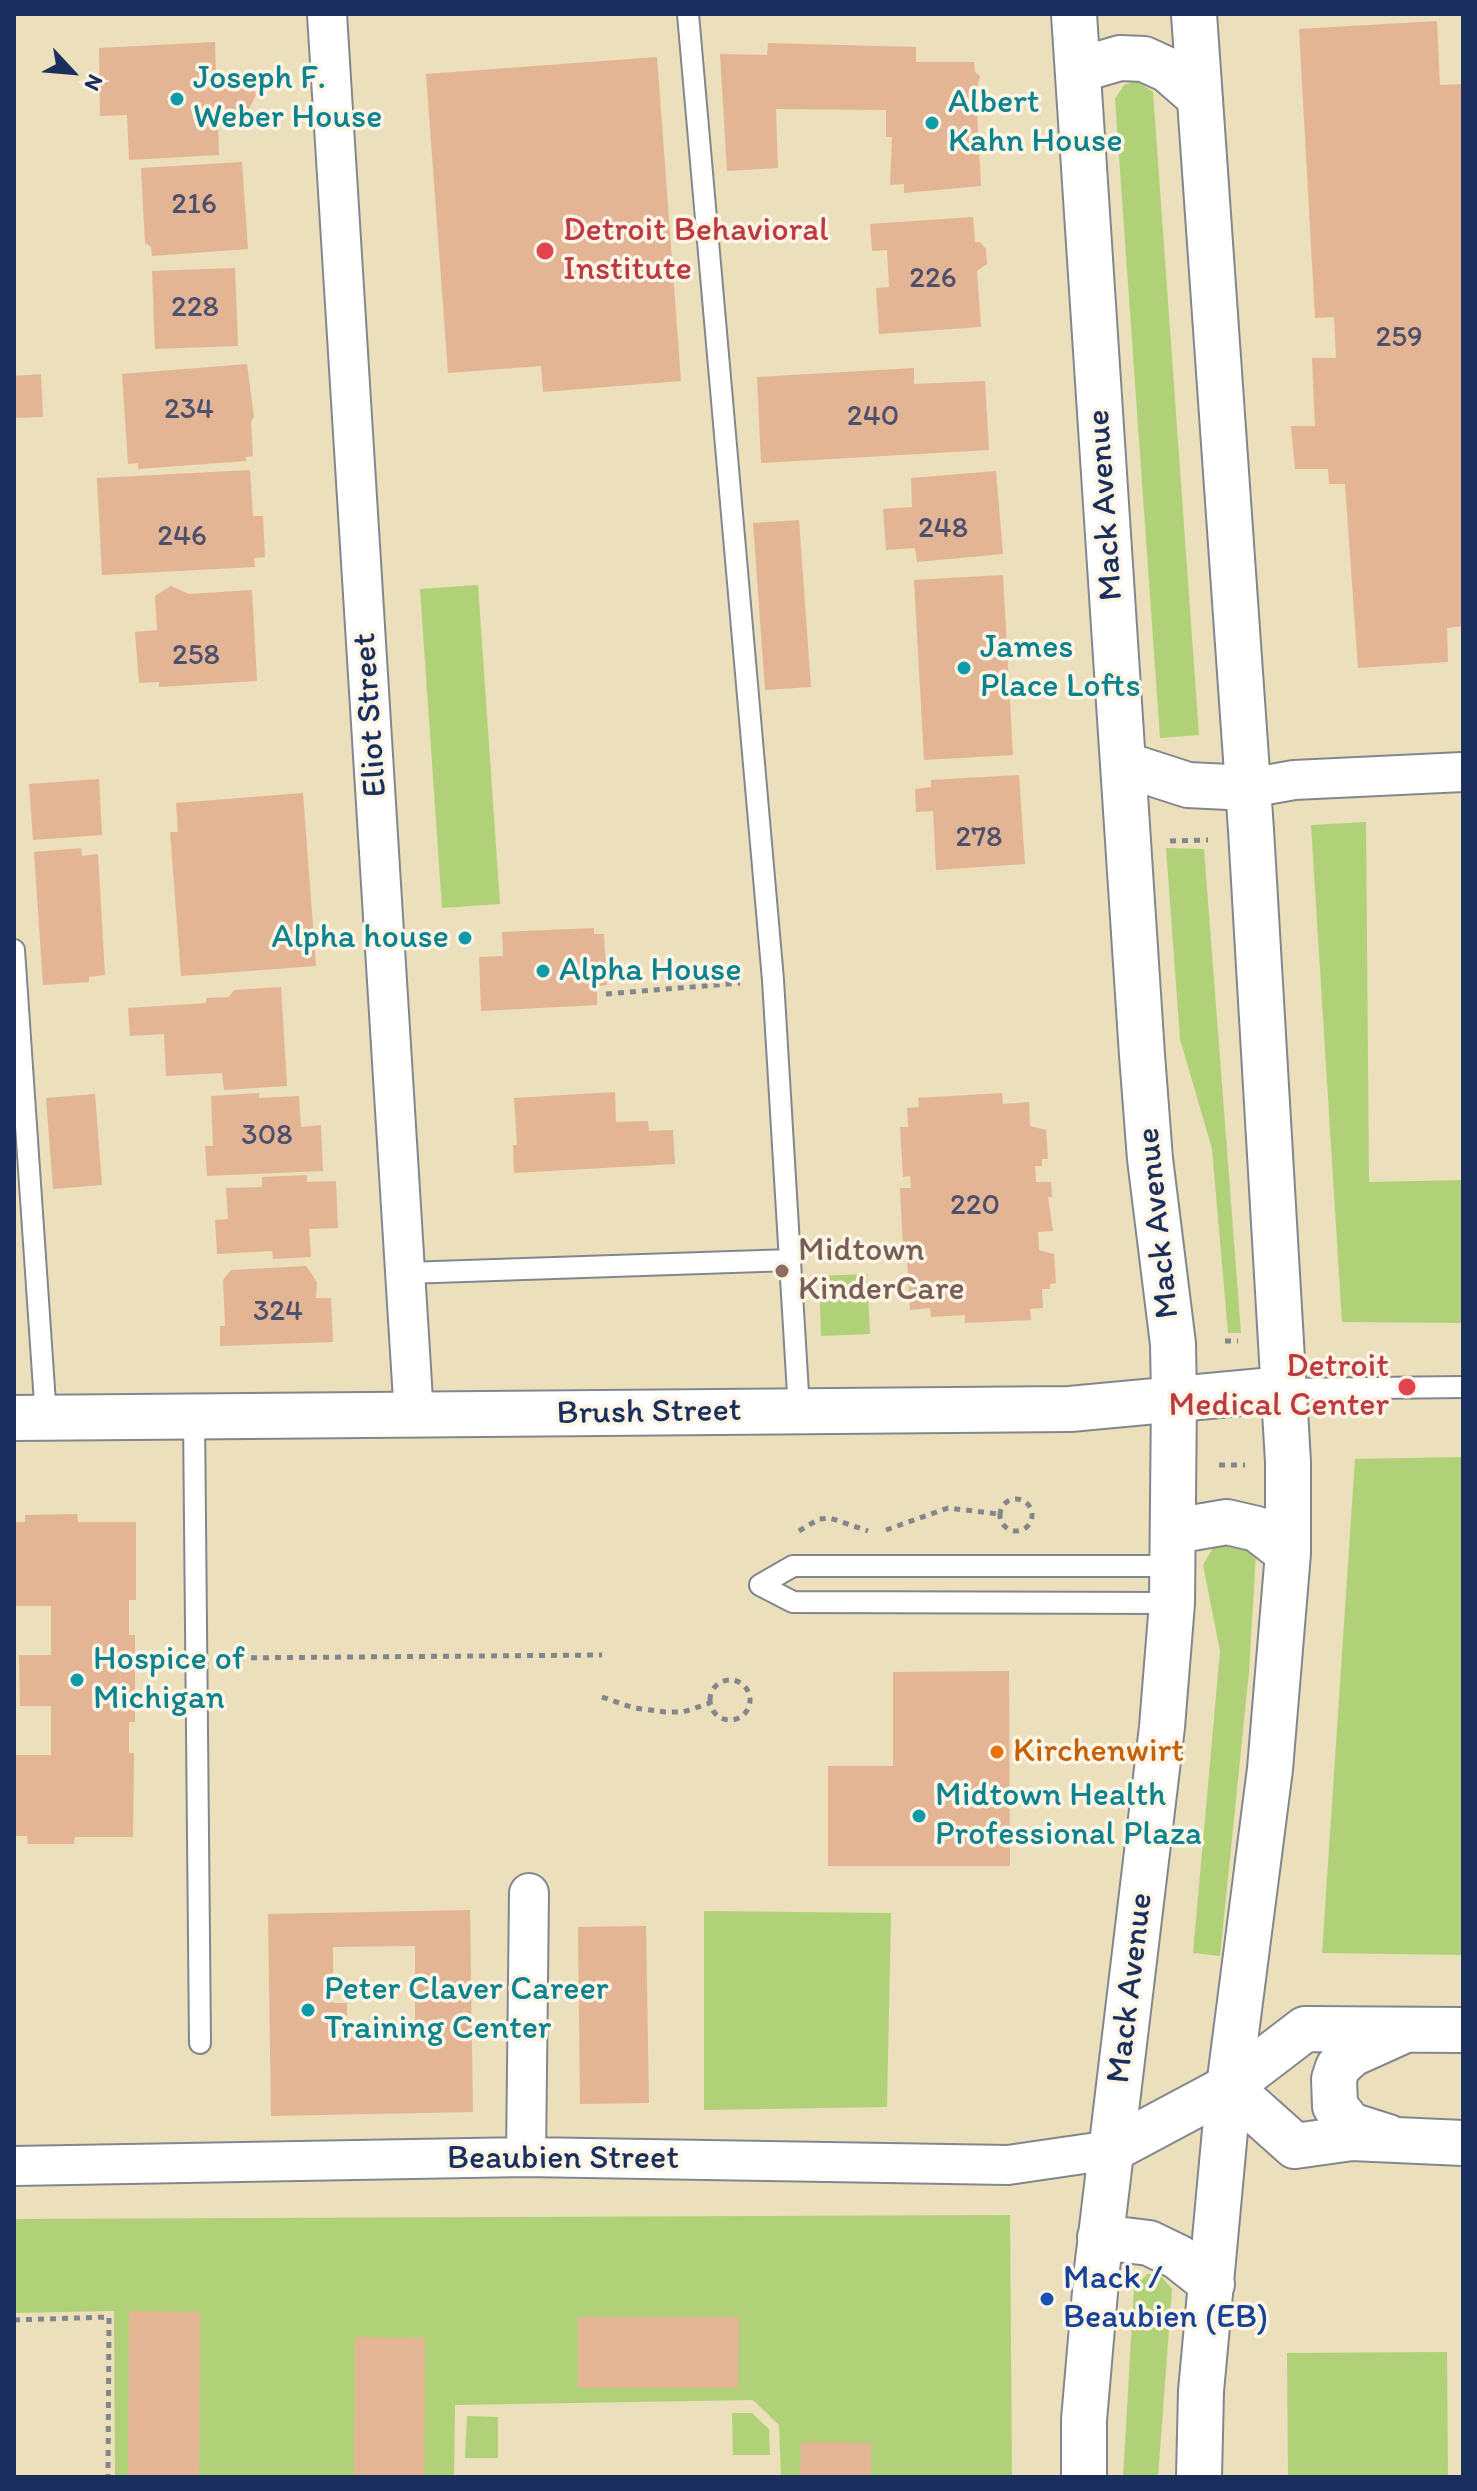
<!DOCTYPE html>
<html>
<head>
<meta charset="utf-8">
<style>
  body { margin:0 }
  #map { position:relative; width:1477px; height:2491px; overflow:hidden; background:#ebdfbc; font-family:Itim,sans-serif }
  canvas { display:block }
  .frame { position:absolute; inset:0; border:16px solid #1b2f5e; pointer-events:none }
  .north { position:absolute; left:32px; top:32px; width:80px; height:80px; -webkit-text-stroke:6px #fcf5e5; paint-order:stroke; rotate:116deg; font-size:22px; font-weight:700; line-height:32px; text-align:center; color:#1b2f5e }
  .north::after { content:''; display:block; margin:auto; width:28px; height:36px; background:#1b2f5e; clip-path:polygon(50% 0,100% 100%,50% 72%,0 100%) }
</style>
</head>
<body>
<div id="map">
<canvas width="1477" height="2491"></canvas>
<div class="frame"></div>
<div class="north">N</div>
</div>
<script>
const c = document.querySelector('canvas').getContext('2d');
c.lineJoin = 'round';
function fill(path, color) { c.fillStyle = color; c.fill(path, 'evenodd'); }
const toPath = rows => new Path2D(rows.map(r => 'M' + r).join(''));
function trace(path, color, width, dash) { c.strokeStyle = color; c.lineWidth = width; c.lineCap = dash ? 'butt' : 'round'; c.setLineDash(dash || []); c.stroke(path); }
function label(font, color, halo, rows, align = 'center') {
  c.font = font + ' Itim,sans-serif'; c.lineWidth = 7; c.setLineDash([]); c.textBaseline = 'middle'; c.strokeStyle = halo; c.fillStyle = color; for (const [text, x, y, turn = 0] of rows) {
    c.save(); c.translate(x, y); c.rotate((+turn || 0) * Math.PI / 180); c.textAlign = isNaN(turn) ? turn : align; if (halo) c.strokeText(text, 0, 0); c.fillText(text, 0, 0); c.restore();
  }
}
const green = toPath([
  [1137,81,1153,92,1199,735,1160,738,1115,99,1124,85],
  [478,585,500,904,442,908,420,589],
  [1366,822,1369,1182,1463,1180,1463,1323,1342,1322,1311,825],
  [1166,848,1204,849,1241,1333,1228,1333,1212,1149,1180,1039],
  [867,1274,870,1334,821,1336,819,1276],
  [1463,1457,1463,1955,1322,1953,1355,1459],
  [1225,1539,1256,1553,1249,1672,1220,1956,1193,1953,1220,1651,1203,1565,1214,1546],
  [704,1911,891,1913,887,2107,704,2110],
  [1010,2215,1012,2477,781,2477,779,2425,753,2400,455,2405,454,2477,115,2477,114,2311,14,2313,14,2219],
  [1147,2274,1159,2274,1172,2289,1158,2477,1123,2477,1134,2289],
  [1447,2352,1448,2477,1288,2477,1287,2353],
  [732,2413,752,2413,769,2429,770,2455,733,2455],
  [467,2416,498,2417,498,2458,465,2458]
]);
const building = toPath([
  [1437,21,1440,85,1463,84,1463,626,1447,628,1448,662,1358,668,1345,484,1329,484,1328,469,1295,469,1291,426,1315,426,1312,358,1336,358,1334,317,1315,318,1299,29],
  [215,42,216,73,244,74,251,81,256,95,246,115,218,121,219,155,129,160,127,115,100,116,99,48],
  [768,43,916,47,916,62,974,62,975,72,980,76,976,92,981,186,904,193,904,184,890,185,892,137,886,137,886,110,776,109,778,168,727,171,720,54,767,55],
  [657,57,681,381,543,392,541,366,448,373,426,74],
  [242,162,248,249,152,256,151,247,145,243,141,168],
  [973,217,975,242,980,242,986,249,987,264,977,271,981,327,879,334,876,288,889,287,887,250,872,251,870,224],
  [235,268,238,346,155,349,152,271],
  [247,364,254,417,251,422,253,456,246,457,246,461,138,469,138,463,128,464,122,374],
  [914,368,914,384,985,381,989,450,761,463,757,377],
  [41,374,43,417,14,418,14,376],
  [250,470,253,516,263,516,265,557,254,558,255,567,102,575,97,478],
  [996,471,1003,554,917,562,915,548,886,550,883,509,912,507,911,478],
  [799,520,811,687,765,690,753,523],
  [1003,575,1013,755,924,760,914,580],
  [171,586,189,594,252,590,257,681,159,687,159,682,139,683,135,632,157,630,155,596],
  [1019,775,1025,864,936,870,933,811,916,812,915,789,931,787,931,780],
  [99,779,102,835,33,840,29,784],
  [303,793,316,966,181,976,170,832,178,832,176,803],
  [81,848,82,856,98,854,105,975,89,977,89,982,43,985,34,852],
  [594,928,594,934,604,934,607,985,597,986,597,1005,481,1011,479,957,503,956,502,932],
  [281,987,287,1086,224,1090,222,1073,166,1076,164,1034,130,1036,128,1008,206,1003,206,998,229,997,234,990],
  [615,1092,616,1122,648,1121,649,1131,673,1130,675,1164,514,1173,513,1145,517,1145,514,1098],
  [259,1093,259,1098,299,1096,301,1127,321,1125,323,1171,207,1176,205,1146,213,1146,211,1096],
  [1002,1093,1003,1104,1029,1102,1030,1126,1046,1130,1048,1159,1042,1159,1042,1166,1035,1166,1036,1182,1051,1182,1052,1197,1048,1197,1053,1231,1038,1232,1039,1250,1054,1254,1056,1283,1050,1284,1050,1289,1042,1289,1043,1308,1030,1309,1031,1320,965,1323,965,1315,931,1317,930,1308,910,1310,907,1258,915,1257,914,1247,903,1248,900,1188,911,1188,910,1176,903,1177,900,1127,908,1127,907,1108,919,1107,918,1098],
  [95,1094,102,1185,53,1189,46,1098],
  [307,1175,307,1182,336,1181,338,1228,309,1229,311,1257,273,1259,272,1251,217,1254,215,1220,228,1219,226,1188,262,1187,262,1177],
  [306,1266,317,1282,316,1298,331,1298,333,1342,220,1346,220,1326,225,1326,223,1280,231,1270],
  [77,1514,78,1522,136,1522,136,1600,129,1600,129,1635,135,1635,135,1722,129,1722,129,1753,134,1753,133,1837,75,1837,74,1844,28,1844,27,1836,14,1836,14,1755,51,1755,51,1706,20,1706,19,1655,51,1655,51,1606,14,1606,14,1522,25,1522,25,1515],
  [1009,1671,1010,1866,828,1866,828,1766,893,1766,893,1672],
  [470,1910,473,2112,271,2116,268,1914],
  [415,1946,415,2036,333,2037,332,2016,347,2016,347,2003,333,2003,333,1947],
  [646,1926,649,2103,580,2104,578,1927],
  [129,2311,200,2312,199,2477,128,2477],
  [578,2317,739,2317,738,2388,578,2388],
  [355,2337,425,2338,424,2477,354,2477],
  [801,2442,871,2443,871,2477,800,2477]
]);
const path = toPath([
  [1170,841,1208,840],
  [606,994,740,983],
  [1225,1341,1238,1341],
  [1219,1465,1245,1465],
  '1000 1515a16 16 0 1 1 32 0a16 16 0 1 1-32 0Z',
  [886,1530,948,1508,999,1514],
  [799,1531,819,1519,830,1518,868,1531],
  [227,1658,602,1655],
  '710 1700a20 20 0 1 1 40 0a20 20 0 1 1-40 0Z',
  [602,1697,634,1708,665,1712,683,1712,710,1703],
  [14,2320,109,2317,108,2477]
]);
const service = toPath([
  [688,14,773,980,799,1410],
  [14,950,46,1418],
  [406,1273,791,1260],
  [1284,1389,1463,1387],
  [194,1417,200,2043],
  [760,1585,793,1566,1173,1566],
  [760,1585,793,1602,1172,1603]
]);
const minor = toPath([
  [327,14,414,1416],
  [1249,788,1294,780,1463,772],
  [526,2157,529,1893],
  [14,2166,526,2157,1008,2165,1111,2150]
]);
const tertiary = toPath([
  [14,1418,1070,1409,1284,1389],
  [1229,2087,1295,2146,1352,2138,1463,2143],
  [1388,2137,1350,2125,1335,2106,1334,2079,1338,2067,1352,2054,1403,2031],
  [1111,2150,1229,2087,1305,2029,1463,2030]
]);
const secondary = toPath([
  [1074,14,1142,1055,1150,1159,1173,1344,1174,1397,1172,1603,1162,1727,1097,2269,1084,2420,1084,2477],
  [1194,14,1251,830,1288,1462,1288,1553,1270,1769,1229,2087,1201,2391,1199,2477],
  [1079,70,1120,58,1144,59,1168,70,1200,98],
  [1123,764,1188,785,1249,788],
  [1174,1531,1227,1522,1257,1529,1288,1553],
  [1100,2237,1149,2243,1178,2257,1212,2284]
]);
const markers = [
  [177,99,8,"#0f9aa8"],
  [932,123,8,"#0f9aa8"],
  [545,251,10,"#e0444e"],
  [964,668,8,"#0f9aa8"],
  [465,938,8,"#0f9aa8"],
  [543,971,8,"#0f9aa8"],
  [782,1271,8,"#8d6e63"],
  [1407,1387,10,"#e0444e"],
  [77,1680,8,"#0f9aa8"],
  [997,1752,8,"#e8710a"],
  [919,1816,8,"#0f9aa8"],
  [308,2010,8,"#0f9aa8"],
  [1047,2299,8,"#1a4fb4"]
];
const numberNames = [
  ["216",194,205],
  ["226",933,279],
  ["228",195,308],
  ["259",1399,338],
  ["234",189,410],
  ["240",873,417],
  ["248",943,529],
  ["246",182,537],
  ["258",196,656],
  ["278",979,838],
  ["308",267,1136],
  ["220",975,1206],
  ["324",278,1312]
];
const cultureNames = [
  ["Joseph F.",193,79],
  ["Weber House",193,118],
  ["Albert",948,103],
  ["Kahn House",948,142],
  ["James",980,648],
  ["Place Lofts",980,687],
  ["Alpha house",449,938,"right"],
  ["Alpha House",559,971],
  ["Hospice of",93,1660],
  ["Michigan",93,1699],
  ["Midtown Health",935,1796],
  ["Professional Plaza",935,1835],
  ["Peter Claver Career",324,1990],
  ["Training Center",324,2029]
];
const healthNames = [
  ["Detroit Behavioral",563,231],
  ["Institute",563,270],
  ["Detroit",1389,1367,"right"],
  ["Medical Center",1389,1406,"right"]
];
const streetNames = [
  ["Mack Avenue",1106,505,-94],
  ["Eliot Street",371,715,-94],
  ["Mack Avenue",1159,1223,-96],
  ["Brush Street",649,1413,-1],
  ["Mack Avenue",1131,1988,-83],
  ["Beaubien Street",563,2159]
];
const educationNames = [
  ["Midtown",798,1251],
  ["KinderCare",798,1290]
];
const foodNames = [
  ["Kirchenwirt",1013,1752]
];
const transitNames = [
  ["Mack /",1063,2279],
  ["Beaubien (EB)",1063,2318]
];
fill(green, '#b1d179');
fill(building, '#e3b595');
trace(service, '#83878d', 24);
trace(minor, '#83878d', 42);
trace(tertiary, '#83878d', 48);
trace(secondary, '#83878d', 48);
trace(path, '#83878d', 5, [6, 6]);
trace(service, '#fff', 20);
trace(minor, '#fff', 38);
trace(tertiary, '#fff', 44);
trace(secondary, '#fff', 44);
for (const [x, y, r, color] of markers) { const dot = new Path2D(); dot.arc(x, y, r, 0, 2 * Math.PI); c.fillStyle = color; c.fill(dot); trace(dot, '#fcf5e5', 3); }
label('30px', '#4d506c', null, numberNames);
label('34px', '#0d838f', '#fcf5e5', cultureNames, 'left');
label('34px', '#be3a42', '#fcf5e5', healthNames, 'left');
label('34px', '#1b2f5e', '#fcf5e5', streetNames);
label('34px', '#785e54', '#fcf5e5', educationNames, 'left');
label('34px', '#c56008', '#fcf5e5', foodNames, 'left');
label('34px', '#164399', '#fcf5e5', transitNames, 'left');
</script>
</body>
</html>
